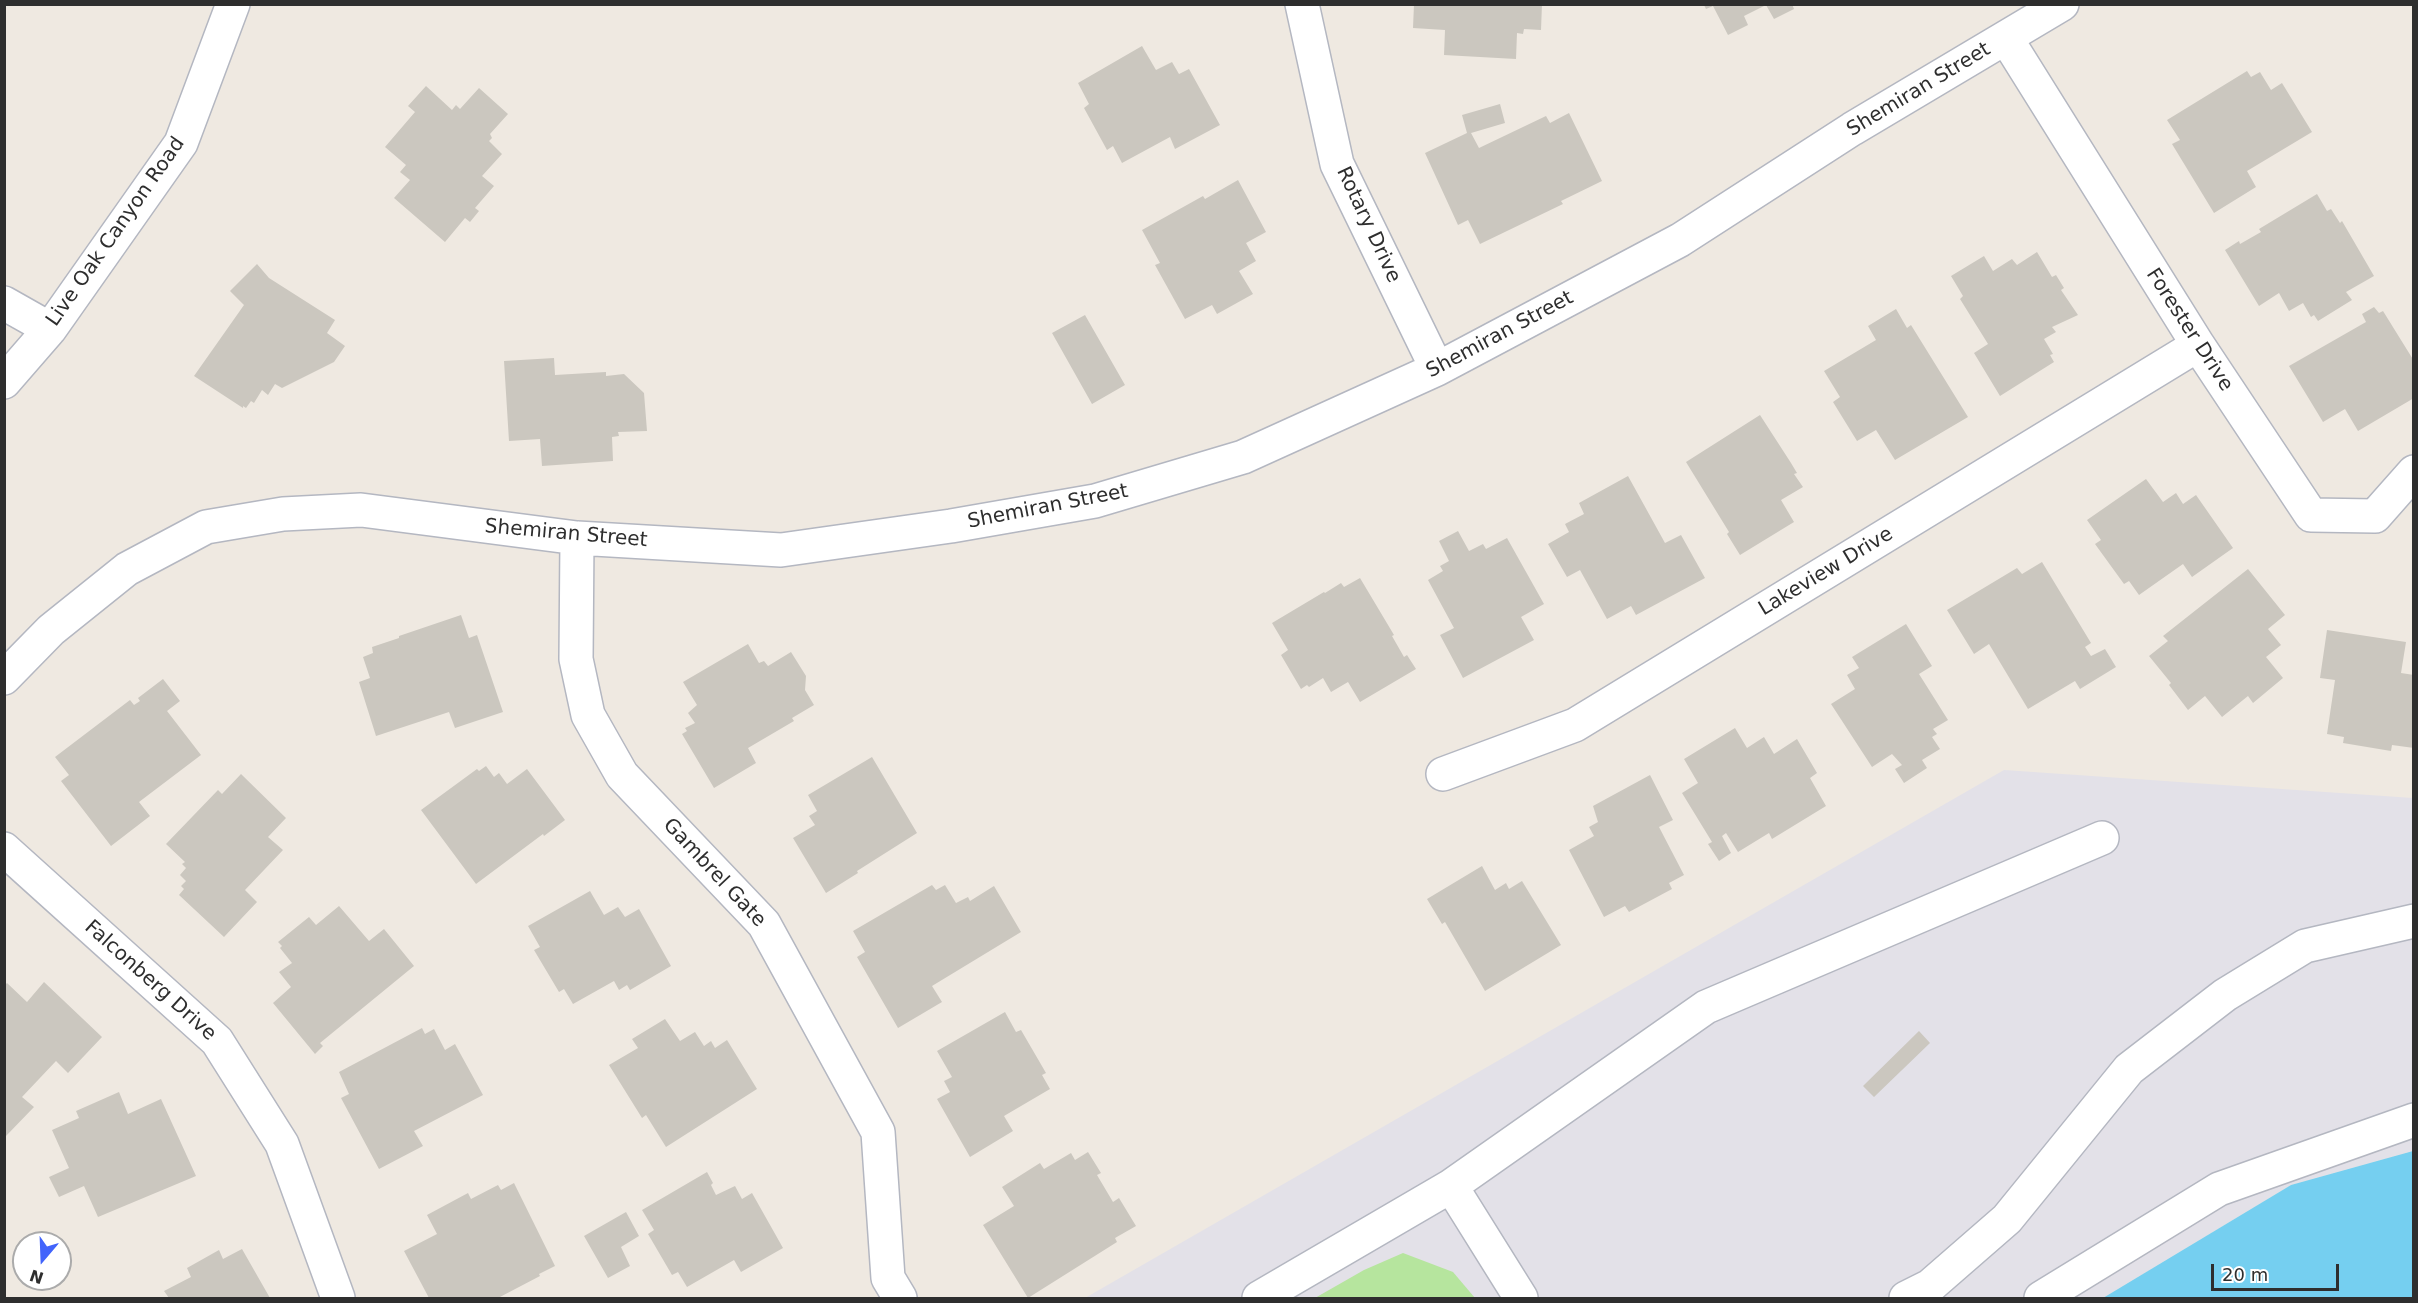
<!DOCTYPE html>
<html>
<head>
<meta charset="utf-8">
<style>
  body { margin:0 }
  #map { position:relative; width:2418px; height:1303px; overflow:hidden; background:#efe9e1; font-family:"DejaVu Sans",sans-serif }
  canvas { display:block }
  .frame { position:absolute; inset:0; border:6px solid #2e2e2e; pointer-events:none }
  .north { position:absolute; left:12px; top:1231px; width:60px; height:60px; box-sizing:border-box; background:#fff; border:2px solid #ababab; border-radius:50%; rotate:199deg; font-size:16px; font-weight:700; line-height:24px; text-align:center; color:#2e2e2e }
  .north::after { content:''; display:block; margin:auto; width:21px; height:27px; background:#4264fb; clip-path:polygon(50% 0,100% 100%,50% 72%,0 100%) }
  .scale { position:absolute; left:2211px; top:1264px; width:128px; height:27px; box-sizing:border-box; border:3px solid #2e2e2e; border-top:0; padding-left:8px; font-size:18px; line-height:21px; white-space:nowrap; color:#2e2e2e; -webkit-text-stroke:4px #fff; paint-order:stroke }
</style>
</head>
<body>
<div id="map">
<canvas width="2418" height="1303"></canvas>
<div class="frame"></div>
<div class="north">N</div>
<div class="scale">20 m</div>
</div>
<script>
const c = document.querySelector('canvas').getContext('2d');
c.lineJoin = 'round';
function fill(path, color) { c.fillStyle = color; c.fill(path, 'evenodd'); }
const toPath = rows => new Path2D(rows.map(r => 'M' + r).join(''));
function trace(path, color, width, dash) { c.strokeStyle = color; c.lineWidth = width; c.lineCap = dash ? 'butt' : 'round'; c.setLineDash(dash || []); c.stroke(path); }
function label(font, color, halo, rows, align = 'center') {
  c.font = font + ' "DejaVu Sans",sans-serif'; c.lineWidth = 4.5; c.setLineDash([]); c.textBaseline = 'middle'; c.strokeStyle = halo; c.fillStyle = color; for (const [text, x, y, turn = 0] of rows) {
    c.save(); c.translate(x, y); c.rotate((+turn || 0) * Math.PI / 180); c.textAlign = isNaN(turn) ? turn : align; if (halo) c.strokeText(text, 0, 0); c.fillText(text, 0, 0); c.restore();
  }
}
const industrial = toPath([
  [2004,770,2413,798,2413,1151,2291,1185,2103,1298,1085,1298]
]);
const green = toPath([
  [1403,1253,1453,1272,1475,1298,1315,1298,1364,1270]
]);
const water = toPath([
  [2413,1151,2413,1298,2103,1298,2291,1185]
]);
const building = toPath([
  [1414,4,1542,4,1541,30,1524,29,1523,34,1517,33,1516,59,1444,55,1445,30,1413,28],
  [1792,4,1794,9,1774,19,1766,5,1744,16,1748,25,1728,35,1713,6,1706,9,1704,5],
  [1142,46,1156,70,1172,62,1179,74,1189,69,1220,125,1175,149,1170,137,1122,163,1113,146,1107,150,1084,108,1089,104,1078,83],
  [2247,71,2251,77,2260,72,2271,90,2282,83,2312,132,2247,171,2256,187,2214,213,2172,144,2180,140,2167,120],
  [426,86,452,110,456,105,460,109,479,88,508,114,490,134,492,138,489,141,502,154,482,176,494,186,475,208,479,211,470,222,465,218,445,242,394,198,410,180,400,172,406,165,385,147,415,112,408,106],
  [1500,104,1505,123,1471,133,1479,148,1546,116,1550,123,1569,113,1602,181,1561,201,1563,204,1480,244,1468,220,1458,225,1425,153,1467,133,1462,115],
  [1238,180,1266,232,1246,243,1256,261,1239,271,1253,294,1217,314,1212,305,1185,319,1155,265,1160,263,1142,230,1203,196,1205,199],
  [2317,194,2327,211,2331,209,2340,223,2342,221,2374,276,2346,292,2352,300,2318,321,2314,315,2311,317,2303,303,2289,311,2279,293,2259,306,2225,250,2239,241,2240,244,2261,232,2259,229],
  [2037,252,2052,277,2056,275,2064,288,2061,290,2078,315,2052,327,2056,332,2044,339,2053,354,2050,355,2054,362,2000,396,1974,353,1988,344,1960,299,1963,296,1951,276,1984,256,1993,271,2012,259,2017,265],
  [257,264,269,278,335,320,327,333,345,346,334,362,282,388,275,384,268,395,262,390,254,403,251,401,246,408,243,406,243,408,194,376,244,305,230,291],
  [2374,307,2379,313,2383,311,2414,361,2414,398,2358,431,2345,409,2323,422,2289,366,2366,322,2362,314],
  [1896,309,1907,328,1911,325,1968,417,1895,460,1876,430,1857,441,1833,402,1840,397,1824,371,1876,340,1868,326],
  [1085,315,1125,385,1092,404,1052,333],
  [554,358,555,375,606,372,606,376,624,374,644,393,647,431,618,432,619,436,612,437,613,461,542,466,540,439,509,441,504,361],
  [1760,415,1791,463,1797,473,1794,474,1803,487,1781,500,1794,522,1740,555,1727,534,1729,532,1686,462],
  [1628,476,1665,543,1681,535,1705,578,1636,615,1631,606,1607,619,1580,570,1567,577,1548,544,1569,532,1565,524,1584,514,1579,503],
  [2146,479,2163,502,2176,493,2183,504,2196,495,2233,548,2192,577,2183,564,2139,595,2129,581,2124,584,2095,544,2101,540,2087,520],
  [1458,531,1469,551,1483,544,1486,549,1507,538,1544,604,1521,617,1534,640,1463,678,1440,635,1454,628,1428,580,1443,571,1440,566,1449,561,1439,541],
  [2042,562,2091,643,2085,647,2091,656,2105,649,2116,667,2080,689,2075,681,2028,709,1989,644,1974,654,1947,610,2017,568,2022,574],
  [2248,569,2285,615,2268,629,2281,645,2266,657,2283,678,2253,703,2248,696,2222,717,2205,696,2188,710,2169,685,2171,683,2149,656,2168,641,2163,636],
  [1360,578,1394,635,1392,636,1404,657,1407,655,1416,669,1360,702,1348,682,1331,692,1323,678,1309,687,1307,685,1301,689,1281,655,1288,650,1272,623,1324,592,1325,593,1341,583,1344,587],
  [461,615,469,638,477,635,503,712,455,728,449,712,376,736,359,682,370,678,363,657,373,653,372,647,399,638,399,636],
  [1906,624,1932,666,1919,674,1948,720,1933,729,1937,734,1932,737,1940,749,1922,760,1927,768,1904,783,1895,769,1902,765,1892,754,1872,767,1831,704,1855,689,1847,675,1859,668,1852,657],
  [2327,630,2406,642,2401,673,2414,675,2414,748,2392,745,2391,751,2343,743,2344,737,2327,734,2335,680,2320,678],
  [748,644,759,663,764,661,768,666,791,652,806,676,805,690,814,705,792,718,794,721,748,748,756,763,714,788,682,734,687,731,685,728,695,723,688,713,697,705,683,682],
  [163,679,180,701,167,711,201,755,139,802,150,816,111,846,61,781,69,775,55,757,130,700,134,705,140,701,138,698],
  [1735,728,1747,748,1764,737,1774,754,1797,739,1817,773,1810,778,1826,806,1772,839,1769,833,1738,852,1726,833,1722,836,1731,853,1719,861,1708,844,1712,842,1682,793,1698,783,1684,759],
  [872,757,917,833,857,871,858,873,826,893,793,838,815,825,809,816,817,811,808,795],
  [486,766,494,777,499,773,507,784,527,769,565,820,544,836,543,834,476,884,421,810,477,769,479,771],
  [241,774,286,818,268,837,283,850,245,890,257,902,224,937,179,895,184,889,181,886,186,881,180,875,186,868,182,864,185,862,166,844,218,790,222,794],
  [1650,775,1673,820,1659,827,1684,875,1669,883,1672,889,1629,912,1625,906,1604,917,1569,850,1594,836,1589,827,1598,822,1593,806],
  [1482,866,1495,890,1506,883,1509,889,1522,881,1561,945,1485,991,1445,922,1442,924,1427,899],
  [932,885,936,890,945,885,956,903,968,897,970,901,994,886,1021,932,932,986,942,1002,898,1028,857,957,865,952,853,931],
  [590,891,604,915,618,907,625,917,639,909,671,966,630,990,627,985,619,990,614,981,573,1004,564,989,559,992,534,950,540,947,528,926],
  [339,906,369,941,384,929,414,966,320,1043,323,1046,315,1054,273,1003,291,987,279,972,292,963,280,948,282,946,278,942,309,917,316,925],
  [44,982,102,1037,68,1073,56,1061,22,1097,34,1107,6,1136,4,1134,4,986,7,983,27,1002],
  [1005,1012,1016,1032,1021,1030,1046,1073,1042,1075,1050,1089,1004,1116,1013,1131,970,1157,937,1099,950,1092,944,1081,952,1077,937,1051],
  [665,1019,680,1041,695,1032,704,1046,711,1041,715,1048,727,1040,757,1089,666,1147,646,1115,642,1118,609,1065,638,1048,632,1039],
  [422,1028,425,1034,434,1029,445,1050,455,1044,483,1095,414,1131,423,1146,379,1169,341,1098,349,1094,339,1072],
  [1919,1031,1930,1043,1874,1097,1863,1086],
  [119,1092,128,1114,161,1099,196,1176,98,1217,84,1186,59,1197,49,1177,69,1168,52,1130,79,1118,76,1111],
  [1088,1152,1101,1173,1097,1175,1113,1202,1119,1198,1136,1226,1115,1238,1117,1242,1028,1298,983,1225,1014,1206,1002,1187,1040,1163,1044,1169,1071,1153,1075,1160],
  [707,1172,713,1183,711,1185,716,1195,735,1186,742,1199,752,1193,783,1248,741,1272,734,1260,687,1287,678,1272,672,1275,648,1234,654,1230,642,1210],
  [514,1183,555,1266,539,1274,540,1276,498,1298,429,1298,404,1251,437,1234,427,1215,468,1193,471,1199,498,1185,501,1190],
  [626,1212,639,1236,621,1247,630,1266,608,1278,584,1236],
  [242,1249,270,1298,169,1298,164,1291,191,1277,187,1268,219,1250,223,1259]
]);
const minor = toPath([
  [1302,4,1337,164,1437,369],
  [2006,38,2198,345,2311,515,2375,516,2414,472],
  [4,303,50,329],
  [4,382,50,329,181,143,233,4],
  [577,538,576,659,588,715,622,775,764,924,878,1132,888,1278,900,1298],
  [4,678,51,630,127,569,206,527,283,514,361,510,577,538,781,550,951,526,1095,501,1243,457,1437,369,1680,240,1852,129,2062,4],
  [1443,774,1575,725,2198,345],
  [4,849,217,1041,282,1144,338,1298],
  [1451,1186,1521,1298],
  [1259,1298,1451,1186,1706,1007,2102,838],
  [1906,1298,1930,1286,2007,1219,2129,1069,2225,995,2305,946,2414,921],
  [2041,1298,2219,1189,2414,1120]
]);
const streetNames = [
  ["Shemiran Street",1919,90,-31],
  ["Rotary Drive",1368,225,65],
  ["Live Oak Canyon Road",116,232,-55],
  ["Forester Drive",2189,330,57],
  ["Shemiran Street",1500,335,-28],
  ["Shemiran Street",1048,507,-11],
  ["Shemiran Street",566,534,5],
  ["Lakeview Drive",1826,572,-31],
  ["Gambrel Gate",714,873,47],
  ["Falconberg Drive",150,981,42]
];
fill(industrial, '#e3e1e8');
fill(green, '#b6e59e');
fill(water, '#75cff0');
fill(building, '#cbc7bf');
trace(minor, '#b4b7c1', 36);
trace(minor, '#fff', 33);
label('20px', '#2e2e2e', '#fff', streetNames);
</script>
</body>
</html>
